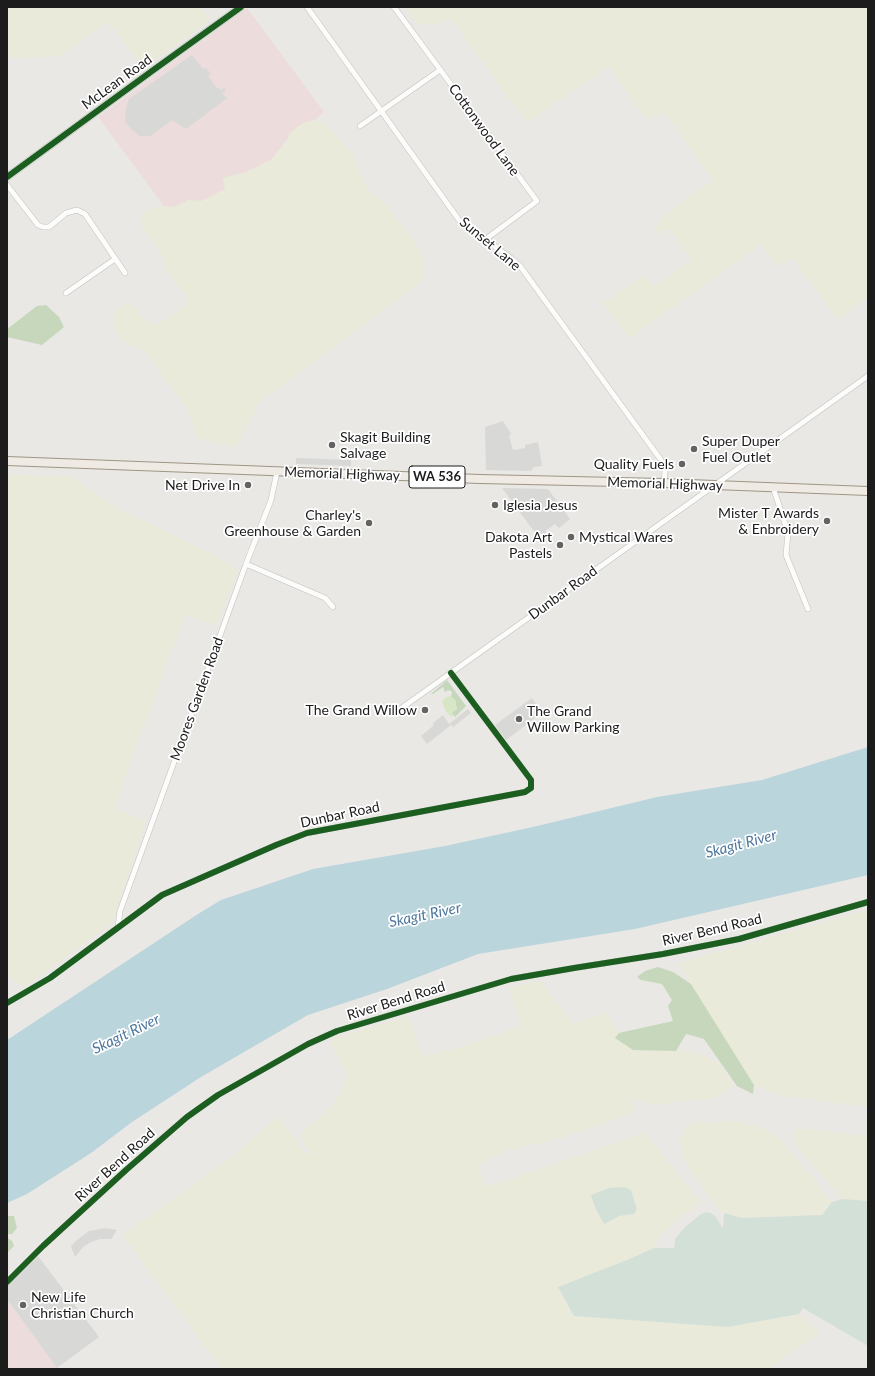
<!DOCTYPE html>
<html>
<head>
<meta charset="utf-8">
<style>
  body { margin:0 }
  #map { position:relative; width:875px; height:1376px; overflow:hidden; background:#eae8e5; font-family:Lato,sans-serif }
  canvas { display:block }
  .frame { position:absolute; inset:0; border:8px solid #1c1c1c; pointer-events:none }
</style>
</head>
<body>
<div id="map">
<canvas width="875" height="1376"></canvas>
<div class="frame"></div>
</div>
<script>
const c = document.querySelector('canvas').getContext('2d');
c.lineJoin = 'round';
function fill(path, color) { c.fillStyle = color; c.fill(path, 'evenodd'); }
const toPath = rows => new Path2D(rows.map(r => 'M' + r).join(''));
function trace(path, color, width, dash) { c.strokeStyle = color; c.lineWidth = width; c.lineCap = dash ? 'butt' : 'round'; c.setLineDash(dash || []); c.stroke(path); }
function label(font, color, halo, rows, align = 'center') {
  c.font = font + ' Lato,sans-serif'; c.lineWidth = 3.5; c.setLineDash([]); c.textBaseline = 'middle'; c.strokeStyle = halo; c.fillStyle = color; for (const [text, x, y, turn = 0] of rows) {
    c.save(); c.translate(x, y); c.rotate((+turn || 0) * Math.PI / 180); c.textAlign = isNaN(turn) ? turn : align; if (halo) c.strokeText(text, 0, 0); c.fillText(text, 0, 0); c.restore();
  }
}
const commercial = toPath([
  [247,8,324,112,315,120,303,123,290,133,287,140,272,159,247,172,223,178,225,189,202,201,188,200,174,207,164,206,98,117],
  [7,1299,58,1369,7,1369]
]);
const religious = toPath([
  [192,55,203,69,206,68,211,74,208,76,216,87,222,90,224,88,226,90,222,93,227,98,186,129,172,120,150,136,140,136,132,130,125,121,126,109,129,99],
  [503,421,511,434,509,436,513,450,525,448,525,445,538,442,542,466,534,467,531,471,486,470,485,427],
  [296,458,351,460,351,466,296,464],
  [502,488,548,489,570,519,559,528,555,524,545,531,549,537,542,542],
  [532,698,542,713,506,740,495,725],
  [468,709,471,713,453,727,451,725,427,744,421,736,434,725,433,723,443,715,449,724],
  [106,1228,117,1230,111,1239,100,1239,91,1242,83,1247,75,1257,71,1246,77,1240,89,1231],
  [38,1256,99,1337,57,1368,7,1299,7,1286]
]);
const farmland = toPath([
  [7,7,200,7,210,20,144,69,108,22,59,56,12,58,7,52],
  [405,7,868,7,868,297,840,318,836,317,794,260,789,260,780,266,778,266,760,244,753,251,629,338,603,303,645,275,654,287,692,260,670,229,660,235,654,227,663,219,662,217,713,180,664,112,653,118,649,119,645,117,609,67,556,102,529,122,524,119,450,18,444,23,418,25],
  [315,120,324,123,352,153,367,188,383,202,410,235,420,251,424,262,424,271,422,278,421,282,258,403,253,415,235,448,198,438,186,408,145,351,134,347,121,340,114,329,113,313,123,305,131,304,147,322,156,325,188,304,186,294,171,279,164,266,162,256,141,226,141,217,143,213,149,210,164,206,174,207,188,200,202,201,225,189,223,178,247,172,272,159,287,140,290,133,303,123],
  [7,475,73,476,85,487,119,509,217,556,238,572,216,625,185,615,114,808,146,822,112,923,26,986,12,981,7,968],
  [868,910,868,1107,783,1096,754,1085,678,963],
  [540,980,573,1024,607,1013,619,1033,615,1038,633,1050,696,1052,713,1061,718,1062,734,1086,715,1098,652,1105,627,1097,636,1108,623,1117,558,1139,508,1150,478,1164,485,1186,505,1181,645,1133,701,1202,682,1216,664,1232,654,1248,627,1260,558,1287,573,1316,728,1327,799,1314,820,1333,768,1369,222,1369,122,1235,236,1154,278,1116,307,1155,311,1152,302,1142,301,1138,303,1131,320,1117,335,1102,343,1088,347,1074,333,1049,331,1042,334,1038,408,1016,423,1056,461,1047,521,1026,509,988],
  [624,1187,631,1190,637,1209,634,1214,619,1216,609,1188],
  [735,1121,764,1129,778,1137,811,1175,832,1202,822,1215,742,1218,724,1213,715,1205,692,1173,682,1156,680,1142,685,1129,692,1123],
  [797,1128,868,1136,868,1201,842,1199,800,1150,792,1135]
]);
const grass = toPath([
  [451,696,456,701,456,706,457,709,452,713,453,716,451,717,445,710,442,701,446,697]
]);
const forest = toPath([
  [46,305,59,317,64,327,42,345,7,337,7,329,37,306],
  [447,680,466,706,455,717,452,713,457,709,456,705,456,701,451,696,452,693,451,691,448,690,445,692,443,687,433,694,431,694],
  [658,967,673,972,691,984,754,1085,753,1094,737,1086,704,1039,686,1034,676,1051,633,1050,615,1038,619,1033,673,1021,668,1006,672,1000,662,984,641,980,637,977,645,971],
  [7,1216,14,1216,17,1228,12,1234,8,1234,8,1238,12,1241,14,1246,7,1253]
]);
const wetland = toPath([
  [624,1187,631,1190,637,1209,634,1214,619,1216,604,1224,595,1207,591,1195,609,1188],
  [842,1199,868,1201,868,1346,803,1308,799,1314,728,1327,574,1316,558,1287,627,1260,654,1248,674,1248,675,1239,685,1227,701,1214,706,1212,711,1213,716,1217,723,1229,724,1213,742,1218,822,1215,832,1202]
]);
const water = toPath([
  [868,747,868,875,635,929,478,954,387,989,308,1015,201,1077,132,1122,91,1153,27,1194,7,1203,7,1040,198,914,221,900,313,869,445,846,533,827,657,797,762,780]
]);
const minor = toPath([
  [307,7,459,220,512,259,520,266,661,460,665,471,664,483],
  [394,7,537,201,486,239],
  [360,126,440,70],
  [7,185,38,225,43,227,49,227,66,213,77,210,85,214,125,273],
  [66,293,115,259],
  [773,487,788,533,786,555,808,609],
  [246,564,325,598,333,607],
  [396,712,868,376],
  [118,927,120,911,246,564,271,500,277,472],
  [7,1003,50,978,162,895,276,845,307,833,525,792,531,788,531,780,451,673],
  [7,1282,43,1246,126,1170,187,1117,218,1095,308,1044,337,1031,511,979,574,968,663,954,739,939,868,902]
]);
const tertiary = toPath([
  [7,177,152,71,241,7]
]);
const primary = toPath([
  [7,461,480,479,664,483,868,491]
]);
const cycleway = toPath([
  [7,177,152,71,241,7],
  [7,1003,50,978,162,895,276,845,307,833,525,792,531,788,531,780,451,673],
  [7,1282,43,1246,126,1170,187,1117,218,1095,308,1044,337,1031,511,979,574,968,663,954,739,939,868,902]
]);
const markers = [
  [332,445,4,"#646362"],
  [694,449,4,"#646362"],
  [682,464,4,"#646362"],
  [248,485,4,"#646362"],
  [495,505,4,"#646362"],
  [827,521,4,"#646362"],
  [369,523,4,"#646362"],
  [571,537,4,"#646362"],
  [560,545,4,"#646362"],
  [425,710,4,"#646362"],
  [519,719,4,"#646362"],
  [23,1305,4,"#646362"]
];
const shields = [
  [437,477,56]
];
const shieldNames = [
  ["WA 536",437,477]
];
const streetNames = [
  ["McLean Road",117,82,-36],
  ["Cottonwood Lane",484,130,54],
  ["Sunset Lane",490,244,40],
  ["Memorial Highway",342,474,2],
  ["Memorial Highway",665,484,2],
  ["Dunbar Road",563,593,-36],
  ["Moores Garden Road",197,699,-70],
  ["Dunbar Road",340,815,-12],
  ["River Bend Road",712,930,-13],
  ["River Bend Road",396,1001,-17],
  ["River Bend Road",115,1165,-42]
];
const poiNames = [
  ["Skagit Building",340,437],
  ["Salvage",340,453],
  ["Super Duper",702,441],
  ["Fuel Outlet",702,457],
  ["Quality Fuels",674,464,"right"],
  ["Net Drive In",240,485,"right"],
  ["Iglesia Jesus",503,505],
  ["Mister T Awards",819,513,"right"],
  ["& Enbroidery",819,529,"right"],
  ["Charley's",361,515,"right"],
  ["Greenhouse & Garden",361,531,"right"],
  ["Dakota Art",552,537,"right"],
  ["Pastels",552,553,"right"],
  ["Mystical Wares",579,537],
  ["The Grand Willow",417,710,"right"],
  ["The Grand",527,711],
  ["Willow Parking",527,727],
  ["New Life",31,1297],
  ["Christian Church",31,1313]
];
const waterNames = [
  ["Skagit River",741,844,-15],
  ["Skagit River",425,915,-12],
  ["Skagit River",126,1034,-26]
];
fill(commercial, '#ecdcdb');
fill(religious, '#d8d8d6');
fill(farmland, '#e9ead9');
fill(grass, '#d7e6c5');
fill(forest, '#c6d7bc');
fill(wetland, '#d3e0d8');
fill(water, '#bad5dc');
trace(minor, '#c1c0bf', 6);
trace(tertiary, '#c1c0bf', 8);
trace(primary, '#9e9584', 10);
trace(minor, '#fcfcfb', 5);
trace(tertiary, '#fcfcfb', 7);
trace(primary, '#efebe4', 8);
trace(cycleway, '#1b5e20', 6);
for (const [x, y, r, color] of markers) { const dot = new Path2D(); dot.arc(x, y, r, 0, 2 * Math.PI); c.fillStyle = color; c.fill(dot); trace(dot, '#fff', 1.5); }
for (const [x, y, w] of shields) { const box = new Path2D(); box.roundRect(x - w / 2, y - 11, w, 22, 3); c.fillStyle = '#fff'; c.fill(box); trace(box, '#1c1c1c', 1); }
label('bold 13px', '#1c1c1c', null, shieldNames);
label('14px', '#1c1c1c', '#fff', streetNames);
label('14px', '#1c1c1c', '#fff', poiNames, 'left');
label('italic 15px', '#4d769d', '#fff', waterNames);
</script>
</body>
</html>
